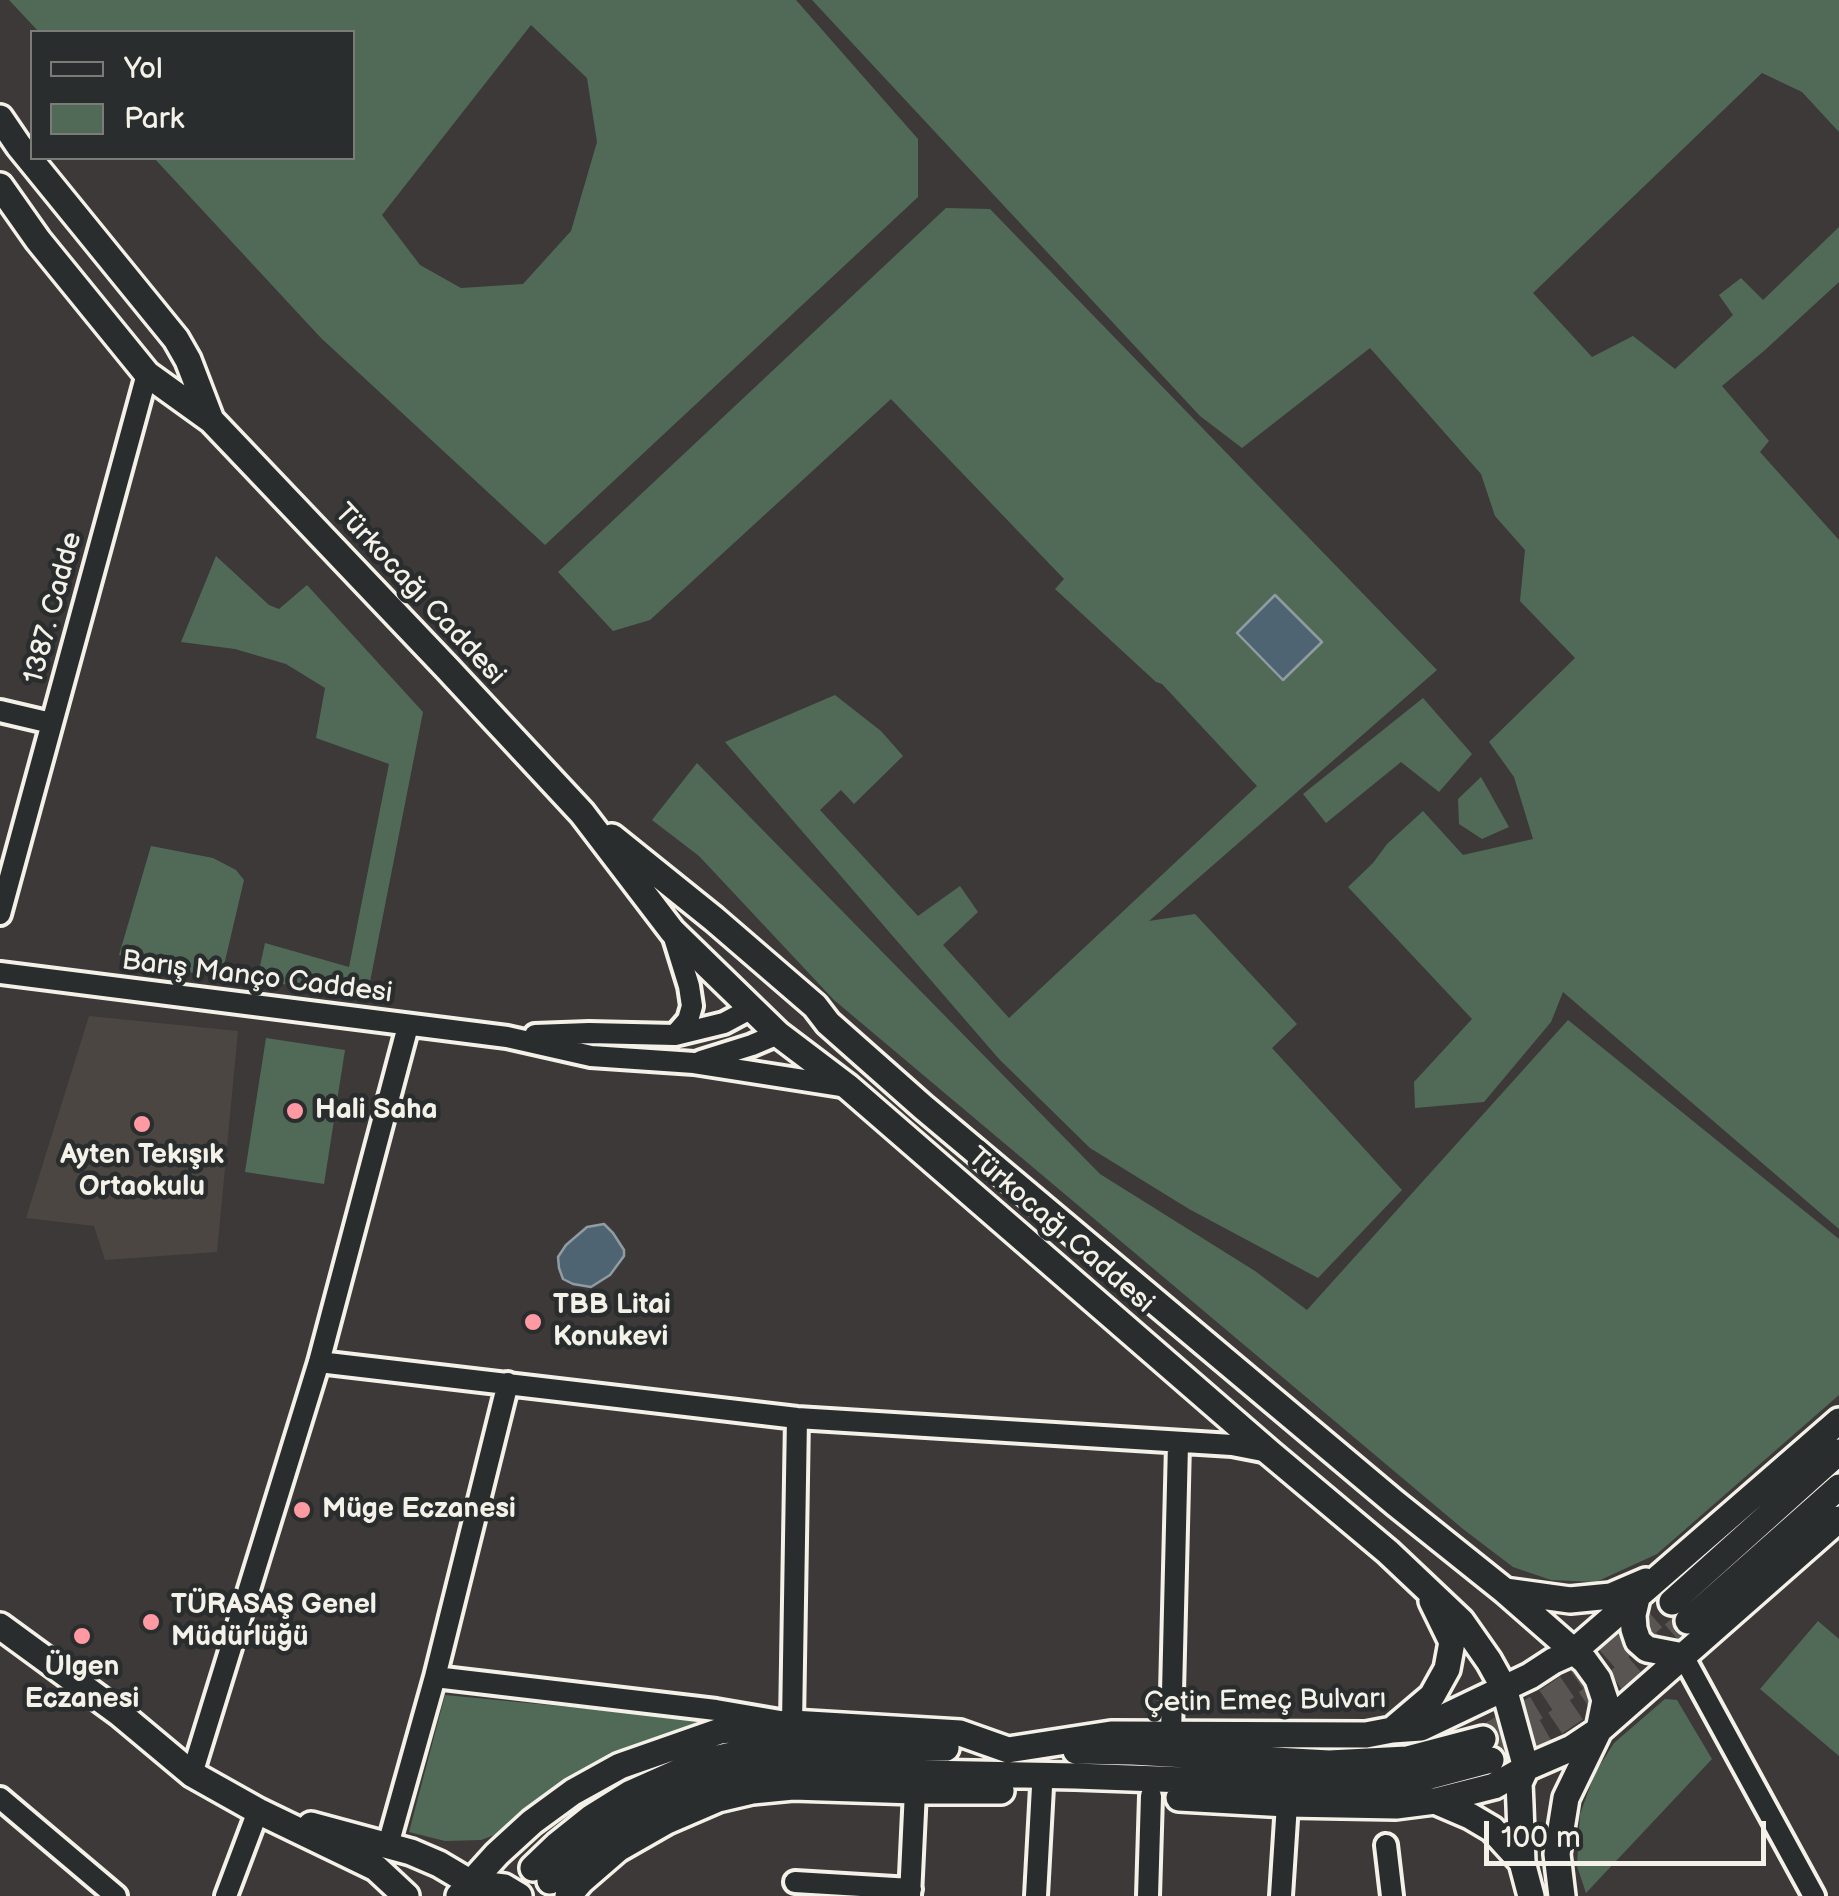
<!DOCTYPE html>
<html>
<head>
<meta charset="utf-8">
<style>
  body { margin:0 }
  #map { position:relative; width:1839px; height:1896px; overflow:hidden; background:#3c3938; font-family:"Balsamiq Sans",sans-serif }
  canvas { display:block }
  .legend { position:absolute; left:30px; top:30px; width:325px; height:130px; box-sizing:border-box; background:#2a2d2e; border:2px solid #7b7b78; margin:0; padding:12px 18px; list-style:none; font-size:30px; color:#f4f1e8 }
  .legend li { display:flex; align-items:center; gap:20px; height:50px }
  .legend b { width:50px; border:2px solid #7b7b78 }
  .scale { position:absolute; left:1484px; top:1821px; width:282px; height:45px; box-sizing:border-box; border:5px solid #f4f1e8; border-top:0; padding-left:12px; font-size:30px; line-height:35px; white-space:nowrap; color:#f4f1e8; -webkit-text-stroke:8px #2a2d2e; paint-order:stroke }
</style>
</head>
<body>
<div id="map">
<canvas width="1839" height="1896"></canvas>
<ul class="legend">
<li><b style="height:12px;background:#2a2d2e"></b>Yol</li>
<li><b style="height:28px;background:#516a58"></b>Park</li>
</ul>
<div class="scale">100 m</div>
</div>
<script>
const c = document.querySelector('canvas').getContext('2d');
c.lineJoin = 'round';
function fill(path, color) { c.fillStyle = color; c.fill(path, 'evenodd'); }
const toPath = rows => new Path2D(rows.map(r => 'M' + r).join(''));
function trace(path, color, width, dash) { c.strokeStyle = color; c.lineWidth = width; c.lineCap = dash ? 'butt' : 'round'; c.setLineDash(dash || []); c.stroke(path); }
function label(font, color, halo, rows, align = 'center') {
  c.font = font + ' "Balsamiq Sans",sans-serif'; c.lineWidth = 9; c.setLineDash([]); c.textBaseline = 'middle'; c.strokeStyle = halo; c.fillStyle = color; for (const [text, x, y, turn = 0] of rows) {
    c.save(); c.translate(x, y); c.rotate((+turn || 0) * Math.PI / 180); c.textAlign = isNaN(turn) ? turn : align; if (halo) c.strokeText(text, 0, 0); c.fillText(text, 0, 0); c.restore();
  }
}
const built = toPath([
  [89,1016,238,1031,217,1252,105,1260,94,1226,26,1218]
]);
const green = toPath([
  [9,0,796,0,918,139,918,197,545,545,321,338,154,158,352,158,352,32,39,32],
  [531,25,587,78,597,142,571,231,523,284,461,288,420,265,382,215],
  [812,0,1839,0,1839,132,1802,92,1762,73,1533,293,1592,357,1633,336,1675,369,1733,315,1719,295,1741,278,1763,300,1839,227,1839,282,1765,350,1722,386,1769,441,1760,452,1839,540,1839,1229,1563,992,1551,1022,1484,1102,1415,1108,1414,1082,1472,1019,1348,887,1373,863,1387,844,1423,811,1463,855,1533,839,1514,777,1489,742,1575,658,1520,601,1525,550,1495,516,1481,474,1370,348,1242,448,1200,416],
  [946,208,990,209,1437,670,1149,921,1195,914,1297,1024,1272,1048,1402,1190,1318,1278,1189,1209,1090,1148,999,1059,725,742,835,695,881,731,903,756,854,804,841,790,820,810,918,916,960,886,978,912,943,945,1009,1018,1257,786,1162,684,1156,682,1055,589,1064,579,891,399,650,620,613,631,558,572],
  [216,556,269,605,279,609,307,585,423,712,367,997,257,980,265,943,349,967,389,764,316,738,325,688,286,664,235,649,181,642],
  [1423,698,1472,754,1439,792,1401,762,1326,823,1303,794],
  [697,763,1100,1174,1255,1271,1307,1310,1568,1020,1839,1239,1839,1395,1657,1554,1596,1582,1551,1580,1513,1567,1463,1529,834,1000,699,856,652,820],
  [1481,777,1509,827,1482,839,1459,824,1458,799],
  [151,846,213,858,236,870,244,880,225,961,217,975,205,976,119,955],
  [266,1038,345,1050,324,1184,245,1172],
  [1818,1621,1839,1639,1839,1756,1760,1689],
  [445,1695,714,1721,624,1751,585,1770,508,1830,481,1840,445,1841,409,1832],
  [1665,1699,1677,1700,1712,1759,1586,1893,1577,1866,1580,1814,1595,1773,1614,1743]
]);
const water = toPath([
  [1275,595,1322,642,1283,680,1237,633,1275,595],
  [604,1224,613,1233,624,1250,624,1256,610,1275,591,1287,573,1284,563,1279,559,1268,558,1257,566,1245,587,1227,604,1224]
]);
const majorTunnel = toPath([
  [1483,1739,1539,1706,1604,1662,1672,1602],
  [1491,1760,1551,1726,1619,1680,1688,1621]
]);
const minor = toPath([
  [0,711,51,723],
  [0,914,147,374],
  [672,931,689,986,692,1006,688,1020,675,1035],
  [0,973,507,1037,591,1056,694,1063,848,1087],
  [535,1035,589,1033,675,1035,724,1023,752,1008],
  [701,1061,752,1045,778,1034],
  [319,1362,797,1418,1232,1445,1268,1452],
  [508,1383,435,1677,716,1710,792,1723,797,1418],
  [1683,1656,1814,1896],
  [1171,1734,1178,1444],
  [192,1774,319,1362,408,1026],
  [0,1798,116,1896],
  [388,1845,435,1677],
  [1386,1845,1392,1896],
  [795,1882,911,1889],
  [226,1896,258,1811],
  [910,1896,915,1791],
  [1036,1896,1042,1787],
  [1148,1896,1151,1796],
  [1281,1896,1287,1804]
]);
const major = toPath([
  [0,118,19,146,176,339,188,360,211,420],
  [0,186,38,240,147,374,211,420,447,668,582,813,672,931,778,1034,848,1087,1270,1453,1388,1552,1461,1621,1489,1661,1504,1688,1526,1768,1519,1783,1520,1806,1522,1862,1531,1896],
  [612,837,714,919,815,1006,828,1023,923,1107,1395,1503,1505,1591,1585,1661,1598,1679,1605,1700,1599,1730,1566,1798,1557,1854,1562,1896],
  [1505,1591,1570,1600,1611,1596,1646,1581],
  [1637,1598,1633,1615,1634,1629,1638,1641,1647,1649,1683,1656],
  [1672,1602,1839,1452],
  [1688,1621,1839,1487],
  [0,1626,119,1713,192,1774,258,1811,376,1868,406,1896],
  [1392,1730,1432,1696,1447,1669,1452,1642,1432,1601],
  [1076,1751,1132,1752,1329,1763,1407,1759,1483,1739],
  [1179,1798,1287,1804,1396,1806,1435,1801,1494,1786,1526,1768,1572,1748,1599,1730,1839,1519],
  [1435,1801,1470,1816,1492,1829,1522,1862],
  [311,1825,411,1852,439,1864,471,1883,504,1887,519,1896],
  [533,1868,557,1845,592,1817,629,1794,683,1770,714,1759,767,1747,946,1748],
  [550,1881,589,1849,643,1811,682,1794,723,1780,771,1770,1075,1776,1352,1786,1412,1781,1491,1760],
  [459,1896,497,1854,532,1822,573,1792,620,1766,720,1731,792,1723,960,1733,1008,1750,1111,1734,1366,1735,1392,1730,1421,1728,1530,1676,1553,1661,1573,1652,1839,1421],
  [568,1896,581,1881,618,1849,667,1821,718,1799,752,1791,793,1787,915,1791,1001,1791]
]);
const markers = [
  [295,1111,10,"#ff9aa2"],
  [142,1124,10,"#ff9aa2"],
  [533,1322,10,"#ff9aa2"],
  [302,1510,10,"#ff9aa2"],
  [151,1622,10,"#ff9aa2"],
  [82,1636,10,"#ff9aa2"]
];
const streetNames = [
  ["Türkocağı Caddesi",419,595,47],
  ["1387. Cadde",54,608,-75],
  ["Barış Manço Caddesi",257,978,7],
  ["Türkocağı Caddesi",1060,1231,41],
  ["Çetin Emeç Bulvarı",1265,1702,-1]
];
const poiNames = [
  ["Hali Saha",315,1111],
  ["Ayten Tekışık",142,1156,"center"],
  ["Ortaokulu",142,1188,"center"],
  ["TBB Litai",553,1306],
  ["Konukevi",553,1338],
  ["Müge Eczanesi",322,1510],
  ["TÜRASAŞ Genel",171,1606],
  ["Müdürlüğü",171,1638],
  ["Ülgen",82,1668,"center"],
  ["Eczanesi",82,1700,"center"]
];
fill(built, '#4c4643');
fill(green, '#516a58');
fill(water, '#4e6472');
trace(water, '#909ca1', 2.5);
trace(majorTunnel, '#585552', 25, [25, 12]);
trace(minor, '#f4f1e8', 28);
trace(major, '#f4f1e8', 32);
trace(minor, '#2a2d2e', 20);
trace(major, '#2a2d2e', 25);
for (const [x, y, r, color] of markers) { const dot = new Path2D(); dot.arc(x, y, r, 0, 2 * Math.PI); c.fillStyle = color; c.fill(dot); trace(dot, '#2a2d2e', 4); }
label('28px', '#f4f1e8', '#2a2d2e', streetNames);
label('bold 28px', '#f4f1e8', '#2a2d2e', poiNames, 'left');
</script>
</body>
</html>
